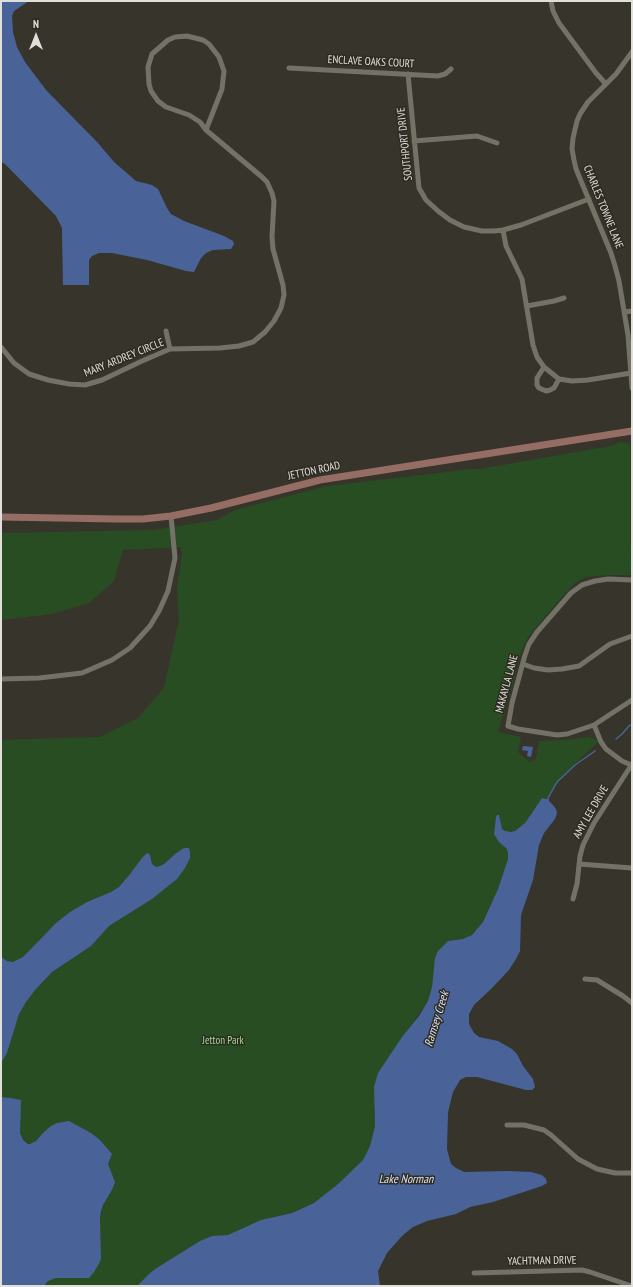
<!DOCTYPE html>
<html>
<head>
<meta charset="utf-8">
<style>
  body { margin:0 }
  #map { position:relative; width:633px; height:1287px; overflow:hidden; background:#37352b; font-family:"PT Sans Narrow",sans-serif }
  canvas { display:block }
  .frame { position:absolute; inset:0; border:2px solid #e1dfd9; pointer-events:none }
  .north { position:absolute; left:16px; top:16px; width:40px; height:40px; -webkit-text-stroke:3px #2d2b22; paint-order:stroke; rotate:0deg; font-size:11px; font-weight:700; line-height:16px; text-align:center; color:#e1dfd9 }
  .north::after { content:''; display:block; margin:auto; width:14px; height:18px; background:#e1dfd9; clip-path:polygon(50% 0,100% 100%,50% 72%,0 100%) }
</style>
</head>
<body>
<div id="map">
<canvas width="633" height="1287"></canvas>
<div class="frame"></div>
<div class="north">N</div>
</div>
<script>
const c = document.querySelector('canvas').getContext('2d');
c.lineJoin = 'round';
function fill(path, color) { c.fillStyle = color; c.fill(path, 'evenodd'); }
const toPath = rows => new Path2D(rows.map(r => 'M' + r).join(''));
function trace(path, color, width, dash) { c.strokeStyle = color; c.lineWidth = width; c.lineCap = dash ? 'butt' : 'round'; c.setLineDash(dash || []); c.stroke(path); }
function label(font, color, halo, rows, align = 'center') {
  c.font = font + ' "PT Sans Narrow",sans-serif'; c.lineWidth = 3; c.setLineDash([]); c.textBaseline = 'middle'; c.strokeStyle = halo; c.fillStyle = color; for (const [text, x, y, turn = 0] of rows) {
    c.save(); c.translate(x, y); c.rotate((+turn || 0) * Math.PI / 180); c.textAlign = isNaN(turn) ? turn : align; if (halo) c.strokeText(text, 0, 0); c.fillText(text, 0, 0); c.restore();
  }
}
const green = toPath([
  [620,442,628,443,630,447,630,537,631,556,632,560,632,575,609,575,586,577,575,583,560,599,528,637,518,660,515,676,498,732,521,737,518,752,530,762,536,759,539,741,564,740,589,737,599,741,563,775,548,798,542,798,525,823,515,831,511,832,505,832,502,829,499,815,497,815,494,830,499,842,506,848,508,852,508,859,498,889,483,922,472,935,463,939,448,941,434,973,432,987,428,1001,394,1050,374,1107,375,1126,370,1146,363,1160,338,1184,314,1203,292,1213,275,1216,228,1235,212,1237,200,1241,155,1269,149,1274,137,1286,44,1286,48,1281,56,1278,89,1278,101,1258,100,1219,103,1205,112,1190,114,1178,109,1170,108,1164,112,1154,100,1140,91,1133,67,1122,61,1122,43,1133,36,1141,30,1144,23,1140,20,1133,20,1117,11,1098,1,1097,1,1063,7,1053,19,1014,26,1002,35,989,52,972,91,946,109,926,152,899,177,879,175,854,164,864,160,866,156,867,152,864,151,857,130,874,119,887,111,892,70,912,56,923,23,957,15,962,7,961,3,959,1,957,1,740,100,737,138,718,164,688,179,619,177,588,182,554,181,547,123,550,114,581,89,603,52,614,1,620,1,533,154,530,217,520,235,510,327,486,447,472,470,469,480,469,611,446]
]);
const water = toPath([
  [1,1,29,1,14,11,12,16,13,32,17,47,25,62,46,90,98,143,114,162,136,181,152,185,158,189,167,208,171,214,184,221,224,236,233,241,234,244,231,249,213,250,206,253,201,258,194,272,186,271,147,260,112,253,99,253,92,256,89,260,89,285,63,285,62,234,62,228,56,216,5,164,1,162],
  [523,746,533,747,531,757,527,756,528,751,522,750],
  [542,798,547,799,553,805,556,809,557,813,555,819,544,833,539,845,533,880,521,915,520,951,516,959,509,970,492,988,474,1005,469,1014,469,1024,474,1033,479,1037,498,1041,512,1049,517,1054,523,1066,533,1079,535,1087,532,1090,526,1090,477,1077,466,1077,460,1080,453,1092,448,1112,447,1149,451,1164,456,1168,464,1172,507,1171,531,1172,542,1175,546,1179,547,1183,542,1186,493,1202,470,1207,456,1214,427,1221,413,1227,403,1235,387,1253,378,1271,380,1286,137,1286,149,1274,155,1269,200,1241,212,1236,228,1235,261,1220,292,1213,314,1203,338,1184,363,1160,370,1146,375,1126,374,1087,378,1073,402,1037,419,1016,428,1001,432,987,435,958,438,951,448,941,463,939,472,935,483,922,498,889,508,859,508,852,506,848,499,842,494,834,496,817,497,815,499,815,502,829,505,831,511,832,515,831,525,823],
  [184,848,189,848,190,852,190,858,185,868,177,879,152,899,109,926,91,946,52,972,35,990,26,1002,19,1014,7,1053,1,1063,1,957,7,961,13,962,23,957,56,923,70,912,87,902,111,892,119,887,130,874,142,858,146,854,148,853,150,855,152,864,156,867,160,866,164,864,175,854],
  [1,1097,11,1098,21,1100,20,1133,23,1140,28,1144,30,1144,36,1141,43,1133,51,1126,57,1123,69,1121,91,1133,100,1140,112,1154,108,1164,115,1182,112,1190,103,1205,101,1211,100,1219,101,1258,100,1262,94,1272,89,1278,56,1278,48,1281,44,1286,1,1286]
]);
const stream = toPath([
  [616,739,622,734,629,726,632,724],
  [548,802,548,798,557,782,575,765,595,751]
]);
const street = toPath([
  [551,1,553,11,559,23,596,73,606,84],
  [187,36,203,40,209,44,219,57,224,71,222,89,206,130,200,122,189,115,166,107,158,101,151,91,149,84,148,67,152,54,168,40,175,37,187,36],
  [632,52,616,74,588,102,580,114,577,121,573,138,572,149,574,160,576,169,611,253,615,266,619,281,628,335,632,388],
  [289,68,438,76,445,74,451,69],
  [408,74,419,188,426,200,438,211,450,220,464,227,482,231,494,231,503,230,521,225,589,199],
  [414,141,477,136,497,143],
  [503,230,506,246,522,279,533,345,537,357,544,367,559,379,572,381,588,380,631,373],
  [527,306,554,301,564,298],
  [624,312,632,311],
  [166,331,170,349],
  [1,347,14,363,29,374,48,380,69,384,85,385,102,380,142,361,170,349,220,348,239,346,253,342,265,332,274,321,281,308,284,295,283,285,273,249,272,237,274,201,272,193,267,182,262,177,206,130],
  [544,367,537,378,537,385,539,388,546,391,550,390,554,388,559,379],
  [632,580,608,579,595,581,582,585,571,593,537,632,529,644,525,655,512,703,508,726,518,729,557,735,567,734,594,725,632,700],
  [523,664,534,668,548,670,562,669,579,666,610,644,632,636],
  [1,679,39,678,82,673,112,660,130,648,150,626,159,611,168,591,175,558,171,516],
  [594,725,601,742,606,749,622,761,631,765],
  [579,864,632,868],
  [573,899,577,884,580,856,583,845,594,823,632,764],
  [585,979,597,980,623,996,632,1003],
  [507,1125,524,1125,544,1130,551,1135,578,1159,597,1169,615,1173,632,1173],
  [474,1273,582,1270,590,1272,632,1286]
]);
const secondary = toPath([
  [1,517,116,519,143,519,171,516,211,508,320,480,632,431]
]);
const streetNames = [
  ["ENCLAVE OAKS COURT",371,62,3],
  ["SOUTHPORT DRIVE",405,144,-96],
  ["CHARLES TOWNE LANE",603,207,68],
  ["MARY ARDREY CIRCLE",124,358,-22],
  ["JETTON ROAD",314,471,-12],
  ["MAKAYLA LANE",507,684,-75],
  ["AMY LEE DRIVE",591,812,-60],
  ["YACHTMAN DRIVE",542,1261,-1]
];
const parkNames = [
  ["Jetton Park",223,1041]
];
const waterNames = [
  ["Ramsey Creek",437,1019,-73],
  ["Lake Norman",406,1180]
];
fill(green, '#294d22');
fill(water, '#496398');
trace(stream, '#496398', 1.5);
trace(street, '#747267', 5);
trace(secondary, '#966d64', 7);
label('11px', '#e1dfd9', '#2d2b22', streetNames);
label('11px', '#9ddc91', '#2d2b22', parkNames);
label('italic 12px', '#d8e0f1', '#2d2b22', waterNames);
</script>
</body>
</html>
